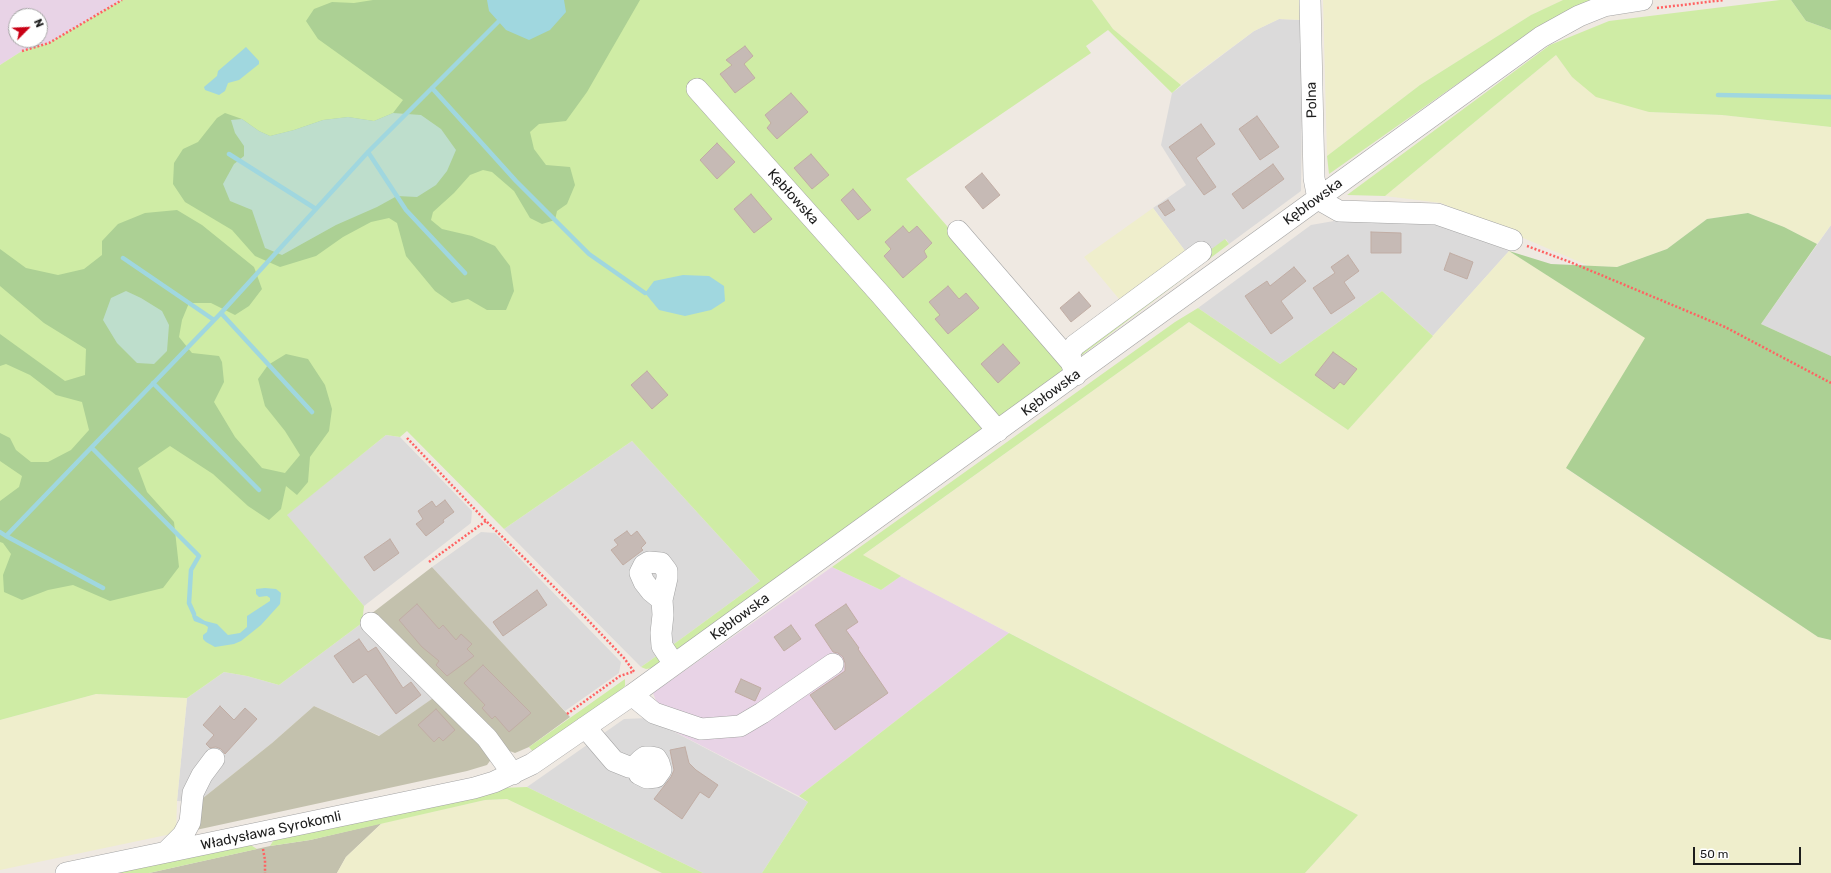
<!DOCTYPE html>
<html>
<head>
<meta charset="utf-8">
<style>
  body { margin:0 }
  #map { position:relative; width:1831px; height:873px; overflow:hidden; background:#efe9e2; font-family:Rubik,sans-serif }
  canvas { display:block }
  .north { position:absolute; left:8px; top:8px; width:40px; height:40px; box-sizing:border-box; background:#fff; border:1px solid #a5a5a5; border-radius:50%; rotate:66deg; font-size:11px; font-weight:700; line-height:16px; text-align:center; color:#1d1d1d }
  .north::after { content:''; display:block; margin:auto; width:14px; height:18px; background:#c90015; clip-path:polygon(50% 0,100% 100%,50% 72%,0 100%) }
  .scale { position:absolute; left:1693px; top:847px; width:108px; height:18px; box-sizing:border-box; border:2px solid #1d1d1d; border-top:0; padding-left:5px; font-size:12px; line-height:14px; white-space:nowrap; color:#1d1d1d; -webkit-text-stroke:3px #fff; paint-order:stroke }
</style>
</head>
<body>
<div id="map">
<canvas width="1831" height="873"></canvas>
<div class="north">N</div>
<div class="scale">50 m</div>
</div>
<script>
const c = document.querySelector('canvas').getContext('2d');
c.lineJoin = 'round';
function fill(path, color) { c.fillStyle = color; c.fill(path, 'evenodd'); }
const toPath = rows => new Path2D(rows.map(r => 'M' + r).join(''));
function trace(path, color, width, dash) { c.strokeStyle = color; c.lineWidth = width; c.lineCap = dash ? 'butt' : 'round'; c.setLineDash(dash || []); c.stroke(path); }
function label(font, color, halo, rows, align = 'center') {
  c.font = font + ' Rubik,sans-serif'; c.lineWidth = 4; c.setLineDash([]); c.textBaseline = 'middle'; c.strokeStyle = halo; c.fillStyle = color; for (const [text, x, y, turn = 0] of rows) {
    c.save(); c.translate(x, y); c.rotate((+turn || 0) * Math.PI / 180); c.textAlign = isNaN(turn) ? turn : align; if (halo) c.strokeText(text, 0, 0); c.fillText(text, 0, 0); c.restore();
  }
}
const residential = toPath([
  [1279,19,1303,20,1301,191,1229,244,1226,239,1194,263,1153,208,1186,185,1161,145,1172,93,1254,31],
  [1334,221,1436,221,1509,251,1433,336,1382,291,1280,364,1198,308,1311,225],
  [1831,225,1831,356,1761,324],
  [386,435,400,437,472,511,471,523,364,606,286,515],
  [632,441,760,581,674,644,668,642,658,655,641,667,504,529],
  [481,532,495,533,621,662,619,673,565,711,432,567],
  [362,623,436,696,380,736,314,706,272,743,198,802,177,801,187,698,224,672,247,676,279,685],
  [648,718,808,802,762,873,703,873,527,787,624,719]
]);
const industrial = toPath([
  [0,0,122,0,49,43,22,51,0,65],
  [16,16,40,16,40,40,16,40],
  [832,567,881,590,901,576,1009,633,799,796,648,718,658,706,653,693]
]);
const construction = toPath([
  [432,567,507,648,570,717,529,747,515,753,507,750,371,614],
  [436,696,492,758,487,765,467,771,196,830,198,802,272,743,314,706,379,736],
  [382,823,346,857,337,873,149,873,270,846,310,840]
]);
const farmland = toPath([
  [1092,0,1302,0,1303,20,1279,19,1254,31,1181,85,1113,29],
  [1323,0,1563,0,1531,15,1420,85,1327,156],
  [1556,55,1572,77,1649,112,1722,115,1831,127,1831,225,1817,244,1784,227,1748,213,1707,219,1667,249,1617,267,1589,266,1441,203,1385,196],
  [1153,208,1189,256,1124,305,1084,257],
  [1509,251,1646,338,1567,469,1818,637,1831,640,1831,873,1305,873,1358,815,862,556,1189,322,1348,430],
  [96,694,187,698,177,801,176,833,0,870,0,720],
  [507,799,662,873,337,873,346,857,382,823,485,800]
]);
const grass = toPath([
  [122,0,1092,0,1113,29,1181,85,1172,93,1108,30,1086,46,1091,53,906,179,1069,366,767,589,676,652,668,642,674,644,760,581,632,441,504,529,407,431,400,437,386,435,287,515,364,606,362,623,279,685,247,676,224,672,187,698,96,694,0,720,0,65,22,51,49,43],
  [1563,0,1601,0,1521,39,1329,174,1327,156,1420,85,1531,15],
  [1780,0,1791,0,1806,21,1831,30,1831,127,1722,115,1649,112,1596,97,1572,77,1556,55,1385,196,1347,195,1550,45,1609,21],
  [1225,239,1229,244,1078,358,1076,350],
  [1382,291,1433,336,1348,430,1189,322,863,555,901,576,881,590,832,567,1175,322,1198,308,1280,364],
  [1009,633,1358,815,1305,873,762,873,808,802,799,796],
  [658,655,660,660,659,664,653,668,646,669,641,667],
  [625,679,625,686,617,695,535,754,529,747],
  [527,787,703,873,662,873,507,799,485,800,310,840,270,846,275,838,500,788],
  [249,844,257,849,149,873,110,873]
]);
const forest = toPath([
  [373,0,640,0,587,92,566,121,539,124,530,132,534,149,546,165,570,167,575,185,567,204,557,211,555,220,542,224,530,218,514,191,492,172,483,170,470,175,454,193,433,212,431,220,442,229,472,236,495,246,510,266,514,291,506,310,487,310,468,299,452,303,435,291,406,256,397,223,389,218,371,222,343,237,316,256,280,267,255,256,232,230,185,202,173,184,174,163,183,149,198,142,217,118,225,113,242,119,259,131,270,136,294,130,323,120,348,117,374,121,393,113,403,100,318,39,306,21,314,9,332,2,354,3],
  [1791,0,1831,0,1831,30,1806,21],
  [177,210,202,225,254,267,262,289,249,306,235,315,211,303,189,303,182,320,179,337,192,353,219,356,222,362,224,382,214,402,235,437,262,468,285,473,300,455,285,431,265,406,258,379,268,365,286,354,308,359,325,385,332,409,329,431,310,457,308,482,297,495,286,486,281,509,269,520,248,506,213,474,170,446,138,468,147,492,174,522,179,567,163,588,110,601,73,585,48,590,22,600,4,592,3,575,11,554,3,543,0,542,0,501,19,487,22,476,0,461,0,433,10,438,16,450,31,462,48,462,71,450,89,430,82,402,56,395,30,375,6,364,0,366,0,334,65,381,85,375,86,349,44,323,0,286,0,249,26,268,58,275,84,269,102,255,102,241,118,224,145,213],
  [1748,213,1784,227,1817,244,1761,324,1831,356,1831,640,1818,637,1566,468,1645,338,1509,251,1551,264,1617,267,1667,249,1707,219]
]);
const wetland = toPath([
  [393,113,421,115,441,129,456,150,447,171,436,185,417,197,397,196,377,207,336,225,282,255,265,248,252,210,230,201,223,184,234,164,244,156,244,146,235,133,231,120,242,119,259,131,270,136,294,130,323,120,348,117,374,121],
  [126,291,141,298,162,311,169,325,167,351,154,364,137,363,117,343,103,320,111,298]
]);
const water = toPath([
  [487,0,564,0,566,12,550,30,529,40,506,30,489,11],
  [246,47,259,61,259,64,239,80,228,83,225,91,219,95,205,90,204,87,217,76,218,71],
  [683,275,709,276,724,286,725,301,711,310,685,316,659,310,645,293,654,281],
  [265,588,276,589,281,593,280,604,261,625,241,641,234,644,215,647,206,642,203,639,203,635,207,632,208,627,205,625,194,621,192,616,194,614,205,621,217,624,228,635,240,633,247,627,247,616,270,601,270,598,267,596,259,597,256,594,256,589]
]);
const stream = toPath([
  [432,88,516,181,589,254,645,293],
  [1718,95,1831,97],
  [368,152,406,210,465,273],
  [229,154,316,209],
  [123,258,214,320],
  [221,313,312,412],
  [153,383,259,490],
  [92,448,199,556,191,570,189,603,194,614],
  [0,532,6,536],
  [103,588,6,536,221,313,368,152,499,21]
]);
const building = toPath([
  [745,46,753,56,744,64,755,78,735,93,720,74,732,65,726,60,745,46],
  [791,93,808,112,777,139,767,128,771,123,765,115,791,93],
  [1257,116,1279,147,1260,160,1239,129,1257,116],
  [1201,124,1215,144,1196,158,1216,187,1204,195,1169,147,1201,124],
  [717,143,735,162,717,179,700,160,717,143],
  [811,154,829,175,812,189,794,168,811,154],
  [1273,164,1284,179,1243,209,1232,194,1273,164],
  [982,173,1000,195,983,209,965,187,982,173],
  [853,189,871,210,858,220,841,200,853,189],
  [751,194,772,219,754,233,734,209,751,194],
  [1168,200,1175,210,1165,216,1158,206,1168,200],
  [903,226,909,233,917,226,932,243,924,251,927,257,903,278,884,256,891,249,885,242,903,226],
  [1371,232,1401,233,1401,253,1371,253,1371,232],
  [1450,253,1473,262,1467,279,1444,270,1450,253],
  [1348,255,1359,271,1344,282,1355,298,1331,314,1313,288,1335,273,1331,267,1348,255],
  [1294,267,1306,281,1281,301,1293,318,1271,334,1245,296,1267,281,1270,286,1294,267],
  [948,286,959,299,966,293,979,308,948,334,935,319,940,315,929,302,948,286],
  [1079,292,1091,306,1071,322,1060,308,1079,292],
  [1003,344,1020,363,998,383,981,364,1003,344],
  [1333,352,1357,369,1344,385,1340,382,1334,389,1315,375,1333,352],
  [647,371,668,395,652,409,631,385,647,371],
  [445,500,454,512,443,520,444,522,426,536,416,524,423,519,418,511,432,501,436,507,445,500],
  [627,531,631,536,637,531,646,543,641,548,643,550,623,565,611,550,618,545,614,540,627,531],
  [390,539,399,553,374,571,364,557,390,539],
  [537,590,547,605,503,636,493,622,537,590],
  [417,604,439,629,443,625,456,640,461,634,472,644,467,649,474,656,447,676,436,665,439,661,422,647,399,620,417,604],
  [846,604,858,622,846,630,859,648,858,649,888,693,835,730,810,695,845,671,845,663,843,657,838,653,833,652,815,625,846,604],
  [791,625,801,639,784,651,774,637,791,625],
  [359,639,368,652,376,647,403,688,411,682,421,695,396,714,366,674,353,683,334,656,359,639],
  [483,665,531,713,509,732,495,716,492,719,482,708,485,705,464,683,483,665],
  [741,679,761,688,755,701,735,692,741,679],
  [220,706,234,720,245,708,257,719,225,754,221,749,216,747,210,748,206,744,214,735,203,725,220,706],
  [436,709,455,730,443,741,439,737,434,742,418,725,436,709],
  [685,747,689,763,696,770,718,785,709,798,700,792,682,819,654,799,671,777,674,770,670,750,685,747]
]);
const path = toPath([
  [1657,8,1724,0],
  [22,51,49,43,122,0],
  [1527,246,1570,262,1725,327,1831,383],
  [407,438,486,521,585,617,624,658,635,673],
  [429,562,486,521],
  [567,714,620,676,632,672],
  [263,849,265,860,265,873]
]);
const minor = toPath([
  [1310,0,1314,178,1318,199,1339,211,1437,214,1512,240],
  [697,89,881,295,998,431],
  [958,231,1071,362],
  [1076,375,1071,362,1070,352,1075,345,1201,252],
  [662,600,651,591,644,582,640,573,644,565,649,562,661,563,667,571,667,578,662,600,663,615,661,633,662,646,674,664],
  [371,623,487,738,513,774],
  [632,695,654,713,701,729,740,726,762,713,833,664],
  [585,727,614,761,629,767,637,768,639,774,647,778,656,777,661,770,659,763,656,758,651,757,645,757,641,760,637,764,637,768],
  [166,852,183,835,190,822,193,793,202,775,214,759],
  [66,873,474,788,494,782,532,764,632,695,1541,37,1579,16,1604,6,1642,0]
]);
const streetNames = [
  ["Polna",1312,100,-91],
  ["Kębłowska",793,197,48],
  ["Kębłowska",1313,202,-36],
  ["Kębłowska",1051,393,-36],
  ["Kębłowska",740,617,-36],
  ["Władysława Syrokomli",271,831,-12]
];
fill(residential, '#dbdada');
fill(industrial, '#e8d3e6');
fill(construction, '#c3c1ad');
fill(farmland, '#efeecc');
fill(grass, '#cfeca5');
fill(forest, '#acd094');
fill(wetland, '#bedecc');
fill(water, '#a0d7df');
trace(stream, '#a0d7df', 4.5);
fill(building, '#c6bab5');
trace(building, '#c1ada4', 1);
trace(minor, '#a4a4a4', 22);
trace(path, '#ff6262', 2.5, [2, 2]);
trace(minor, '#fff', 21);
label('14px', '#1d1d1d', '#fff', streetNames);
</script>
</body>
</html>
